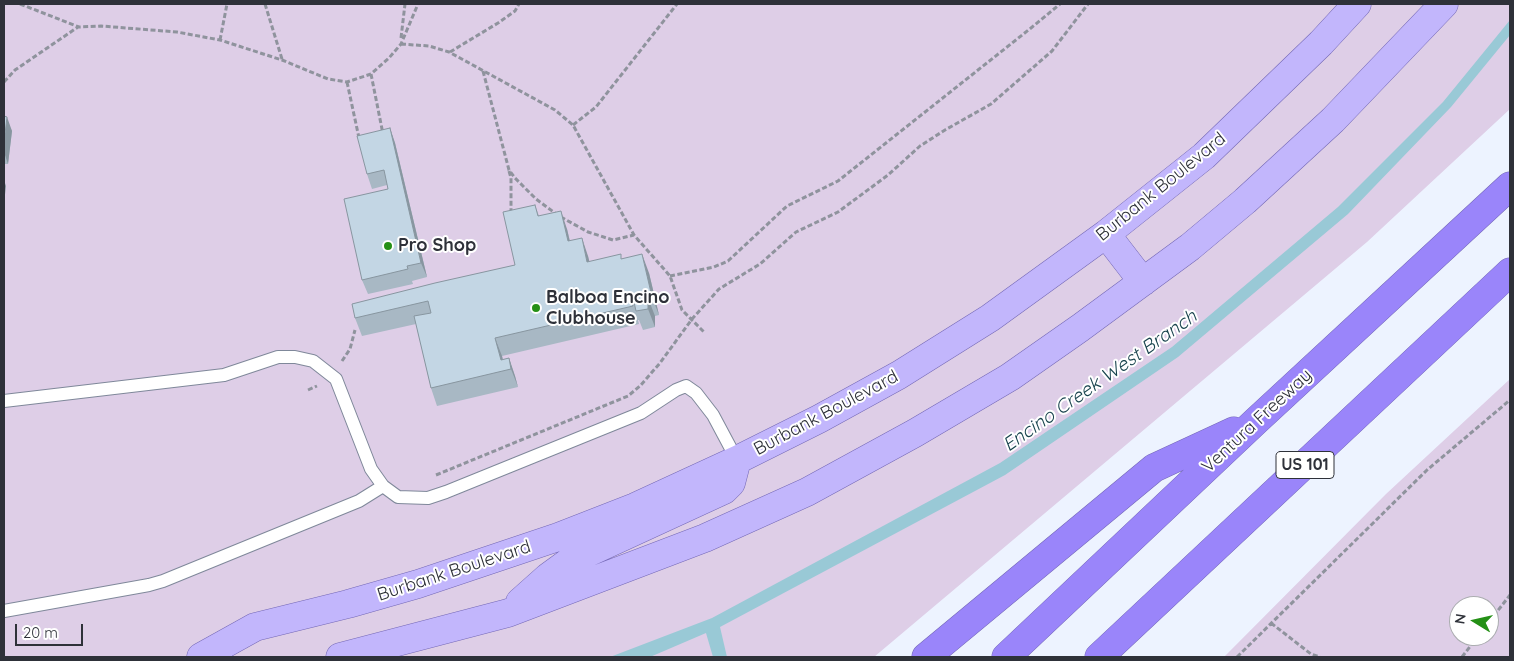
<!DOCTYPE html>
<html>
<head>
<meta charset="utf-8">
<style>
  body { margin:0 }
  #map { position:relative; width:1514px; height:661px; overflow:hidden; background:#edf3ff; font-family:Quicksand,sans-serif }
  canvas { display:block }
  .frame { position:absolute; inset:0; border:5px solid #2e3139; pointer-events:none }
  .north { position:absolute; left:1449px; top:596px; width:50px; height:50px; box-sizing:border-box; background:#fff; border:1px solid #abadb0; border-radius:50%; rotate:279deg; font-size:14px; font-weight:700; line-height:20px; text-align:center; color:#2e3139 }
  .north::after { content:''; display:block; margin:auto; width:18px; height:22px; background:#259016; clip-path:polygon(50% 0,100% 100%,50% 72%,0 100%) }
  .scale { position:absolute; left:15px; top:624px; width:68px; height:22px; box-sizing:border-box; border:2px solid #2e3139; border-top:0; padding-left:6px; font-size:15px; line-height:18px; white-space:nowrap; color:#2e3139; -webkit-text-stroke:4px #fff; paint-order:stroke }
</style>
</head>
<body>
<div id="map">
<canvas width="1514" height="661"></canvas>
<div class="frame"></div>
<div class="north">N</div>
<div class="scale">20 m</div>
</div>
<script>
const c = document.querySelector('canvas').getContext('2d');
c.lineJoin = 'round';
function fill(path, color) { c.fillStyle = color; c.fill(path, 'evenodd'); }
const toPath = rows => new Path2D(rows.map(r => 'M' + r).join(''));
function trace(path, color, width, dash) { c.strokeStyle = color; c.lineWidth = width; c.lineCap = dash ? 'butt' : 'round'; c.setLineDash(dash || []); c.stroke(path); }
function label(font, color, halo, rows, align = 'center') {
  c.font = font + ' Quicksand,sans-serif'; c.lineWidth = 4; c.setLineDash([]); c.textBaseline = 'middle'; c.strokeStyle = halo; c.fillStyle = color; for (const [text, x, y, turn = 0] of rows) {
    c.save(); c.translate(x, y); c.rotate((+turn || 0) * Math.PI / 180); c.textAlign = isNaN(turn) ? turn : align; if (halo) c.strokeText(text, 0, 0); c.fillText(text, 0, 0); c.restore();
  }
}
const green = toPath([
  [4,4,1510,4,1510,109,1367,242,874,657,4,657],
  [1510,379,1510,657,1224,657,1386,494],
  [1459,606,1489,606,1489,636,1459,636]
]);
const water = toPath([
  [1510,20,1510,35,1451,107,1348,214,1178,357,1005,475,720,627,727,657,713,657,706,633,650,657,610,657,712,618,1000,463,1172,347,1338,207,1443,102]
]);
const path = toPath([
  [20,4,79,27,101,26,177,32,220,40,282,60,328,79,347,82,371,74,389,58,401,44,418,4],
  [265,4,282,59],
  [401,38,405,4],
  [220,40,227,4],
  [401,44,429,46,449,52,555,110,573,125,634,235,670,276,682,310,704,332],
  [450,52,498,23,515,11,519,4],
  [483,71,509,170,515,178,536,199,559,216,588,232,613,240,634,235],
  [371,74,383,134],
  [4,82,15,70,78,27],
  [347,82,359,138],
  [573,125,596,107,677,4],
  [509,171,511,178,511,212],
  [670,276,714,267,728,261,787,206,838,181,1031,28,1060,4],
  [342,361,350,349,355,330],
  [308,390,317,386],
  [436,475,628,396,640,386,660,363,692,319,719,289,760,264,796,232,838,212,888,175,920,146,945,130,991,104,1052,51,1088,4],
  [1489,622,1510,595],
  [1271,623,1311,654,1320,657],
  [1237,657,1427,470,1510,400],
  [1462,657,1478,636]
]);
const service = toPath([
  [4,401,224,375,278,357,295,357,313,361,336,379,371,469,383,486],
  [4,611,149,585,163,581,359,501,383,486,398,497,428,498,446,492,641,413,676,390,686,386,696,393,713,415,737,460]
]);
const primary = toPath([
  [1106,234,1143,282],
  [520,602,548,577,570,561,724,490,731,483,737,460],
  [201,657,255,627,348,604,418,584,558,537,635,507,737,460,819,419,899,375,990,318,1106,234,1204,156,1321,43,1357,4],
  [340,657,508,613,705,538,807,492,915,433,1010,377,1080,328,1190,247,1245,201,1333,120,1444,4]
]);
const motorway = toPath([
  [926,657,1154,468,1234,431],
  [1006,657,1256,421,1510,186],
  [1099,657,1510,272]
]);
const wall = toPath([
  [4,116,12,131,8,164,4,164],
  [390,128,395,143,427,277,412,281,413,284,368,294,362,280,388,189,387,185,372,189,367,174],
  [535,205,539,216,567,229,570,241,588,256,589,262,622,259,649,273,659,315,655,316,655,327,643,330,639,320,638,320,639,324,502,356,503,360,509,358,515,376,518,387,437,406,431,388,416,324,362,336,355,318,515,265]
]);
const shadedWall = toPath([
  [7,117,12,131,8,164,4,152,4,142],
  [390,128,395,143,427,277,421,263],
  [4,180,6,186,4,203],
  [561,211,567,229,574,260,568,241],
  [582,238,588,256,594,280,587,262],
  [642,254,649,273,659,315,652,297],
  [648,298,655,316,655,327,648,309],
  [495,338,502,356,505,370,501,360],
  [509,358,515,376,518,387,511,369]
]);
const building = toPath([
  [4,116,7,117,4,142,4,116],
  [390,128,421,263,407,266,408,269,362,280,344,199,388,189,384,170,367,174,357,136,390,128],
  [535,205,538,216,561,211,568,241,582,238,587,262,621,254,621,259,642,254,652,297,648,298,648,309,636,311,634,302,632,302,633,306,495,338,501,360,509,358,511,369,431,388,414,316,431,313,428,301,355,318,352,304,435,283,515,265,503,212,535,205]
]);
const markers = [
  [388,246,5,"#259016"],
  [536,308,5,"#259016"]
];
const shields = [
  [1305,465,58]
];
const shieldNames = [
  ["US 101",1305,465]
];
const streetNames = [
  ["Burbank Boulevard",1161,187,-39],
  ["Burbank Boulevard",826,413,-28],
  ["Ventura Freeway",1257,421,-43],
  ["Burbank Boulevard",454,571,-18]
];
const poiNames = [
  ["Pro Shop",398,246],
  ["Balboa Encino",546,298],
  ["Clubhouse",546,319]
];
const waterNames = [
  ["Encino Creek West Branch",1100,381,-35]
];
fill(green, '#decee7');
fill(water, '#99c9d6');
trace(service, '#7f889a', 14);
trace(primary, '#7468b6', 29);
trace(motorway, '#7468b6', 29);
trace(path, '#8f939d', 3, [5, 2.5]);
trace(service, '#fff', 12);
trace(primary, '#c2b6fc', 28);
trace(motorway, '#9a85fa', 28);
fill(wall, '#a8b8c4');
fill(shadedWall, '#8896a0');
fill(building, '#c3d6e4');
trace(building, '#8896a0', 1);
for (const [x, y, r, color] of markers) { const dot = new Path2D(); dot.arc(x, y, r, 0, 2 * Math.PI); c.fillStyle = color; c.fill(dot); trace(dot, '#fff', 2); }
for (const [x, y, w] of shields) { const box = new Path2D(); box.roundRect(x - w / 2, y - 13.5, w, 27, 4); c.fillStyle = '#fff'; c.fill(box); trace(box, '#2e3139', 1); }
label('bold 16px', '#2e3139', null, shieldNames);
label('18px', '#2e3139', '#fff', streetNames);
label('bold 18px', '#2e3139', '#fff', poiNames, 'left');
label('italic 19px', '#19444e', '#fff', waterNames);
</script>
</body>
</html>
